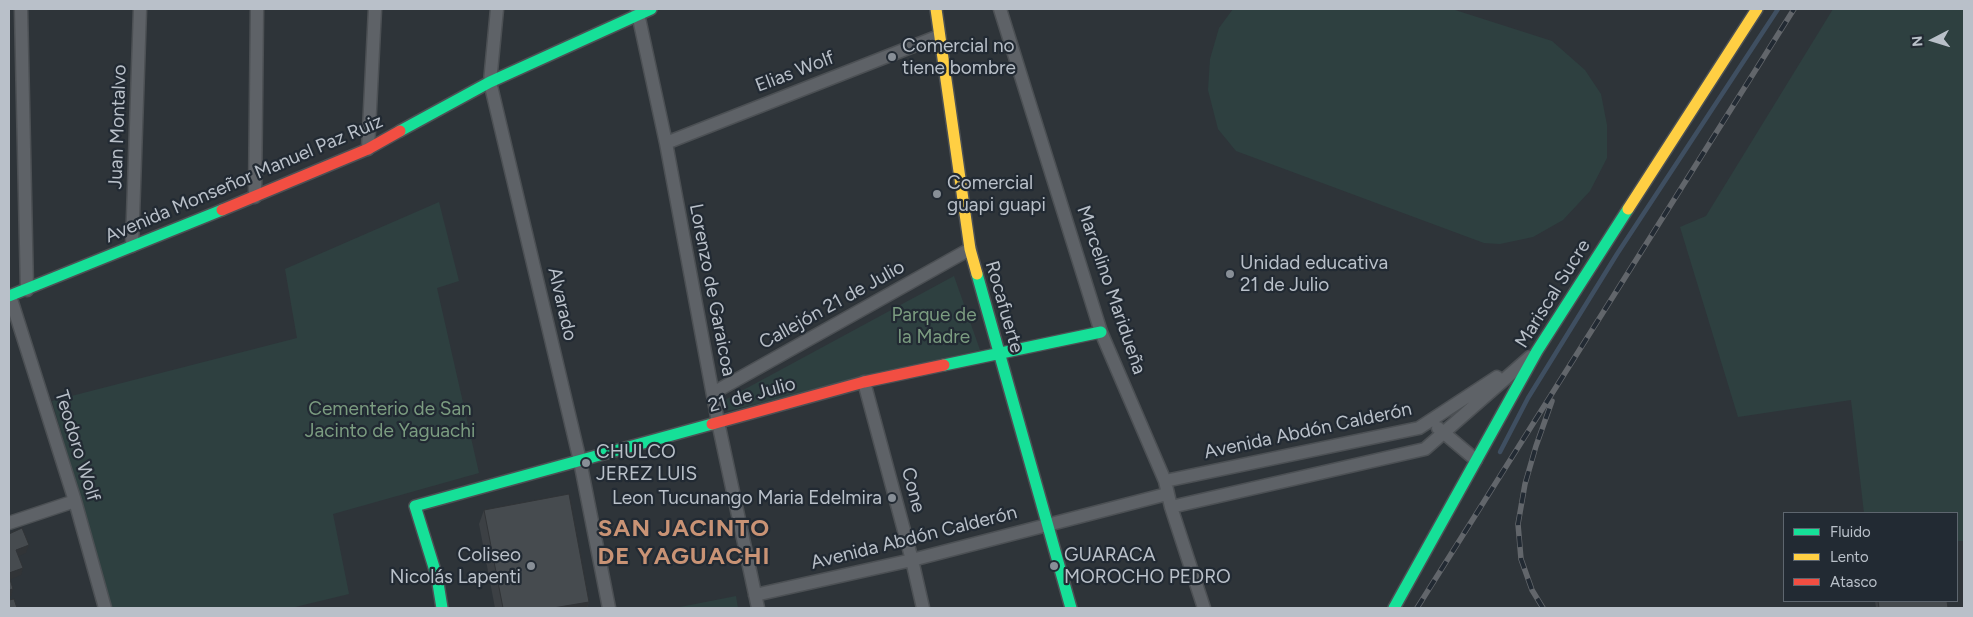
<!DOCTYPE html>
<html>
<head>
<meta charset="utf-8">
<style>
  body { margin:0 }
  #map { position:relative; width:1973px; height:617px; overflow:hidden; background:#2e3439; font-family:Figtree,sans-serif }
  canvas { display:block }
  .frame { position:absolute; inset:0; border:10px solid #b9c0c9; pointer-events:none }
  .legend { position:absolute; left:1783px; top:512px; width:175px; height:90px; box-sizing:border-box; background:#222a33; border:1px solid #5e666f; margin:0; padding:6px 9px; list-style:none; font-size:15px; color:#b9c0c9 }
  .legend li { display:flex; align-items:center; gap:10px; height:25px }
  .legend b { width:25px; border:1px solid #5e666f }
  .north { position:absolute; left:1908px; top:15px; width:50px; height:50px; -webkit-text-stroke:4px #222a33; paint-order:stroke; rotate:265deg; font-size:14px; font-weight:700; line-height:20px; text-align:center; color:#b9c0c9 }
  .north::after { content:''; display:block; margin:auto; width:18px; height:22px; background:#b9c0c9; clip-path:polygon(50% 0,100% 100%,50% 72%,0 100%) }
</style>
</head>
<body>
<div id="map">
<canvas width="1973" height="617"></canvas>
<div class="frame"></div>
<ul class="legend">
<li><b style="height:6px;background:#16e098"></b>Fluido</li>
<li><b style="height:6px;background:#ffcf43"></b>Lento</li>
<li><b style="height:6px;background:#f24e42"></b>Atasco</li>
</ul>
<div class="north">N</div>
</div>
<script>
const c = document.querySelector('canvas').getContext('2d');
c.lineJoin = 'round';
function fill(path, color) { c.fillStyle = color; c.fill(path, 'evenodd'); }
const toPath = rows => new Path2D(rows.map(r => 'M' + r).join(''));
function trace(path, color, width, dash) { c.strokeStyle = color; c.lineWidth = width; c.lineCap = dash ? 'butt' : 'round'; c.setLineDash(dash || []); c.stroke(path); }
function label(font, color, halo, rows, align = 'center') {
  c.font = font + ' Figtree,sans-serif'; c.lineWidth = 4.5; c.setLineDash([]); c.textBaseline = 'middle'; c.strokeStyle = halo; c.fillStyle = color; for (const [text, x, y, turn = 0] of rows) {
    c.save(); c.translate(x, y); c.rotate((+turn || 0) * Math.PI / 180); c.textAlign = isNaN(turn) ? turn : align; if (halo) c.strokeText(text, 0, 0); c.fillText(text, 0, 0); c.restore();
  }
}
const green = toPath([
  [1233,9,1452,9,1552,41,1585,70,1601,94,1607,125,1607,158,1590,191,1563,220,1533,237,1500,244,1484,243,1236,151,1218,129,1208,90,1210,59,1219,28],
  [1833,9,1964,9,1964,541,1957,541,1957,513,1864,513,1851,400,1738,417,1680,227,1706,216],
  [439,202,459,281,437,288,479,473,333,514,349,594,291,608,111,608,52,401,297,338,285,269],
  [954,276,980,350,728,411,723,401],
  [736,596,738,608,675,608]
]);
const stream = toPath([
  [1500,452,1528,398,1617,254,1778,9]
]);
const street = toPath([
  [21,9,27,290],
  [497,9,490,82,580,461,609,608],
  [637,9,666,143,718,422,758,608],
  [1000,9,1101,332,1165,481,1171,507,1204,608],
  [666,143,939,36],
  [368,149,375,9],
  [255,197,257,9],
  [132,246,140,9],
  [10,296,75,501,105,608],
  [864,382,912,560,923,608],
  [713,393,970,249],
  [1438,428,1476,460],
  [1165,481,1419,428,1497,377],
  [1171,507,1425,449,1530,357],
  [9,523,75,501],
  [755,595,912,560,1167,494]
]);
const fast = toPath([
  [400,131,490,82,651,9],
  [977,274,1071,608],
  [9,296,222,210],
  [944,365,1101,332],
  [442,608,437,577,415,506,712,424],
  [1394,608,1537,351,1628,209]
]);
const slow = toPath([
  [936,9,970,249,977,274],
  [1628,209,1757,9]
]);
const jam = toPath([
  [222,210,368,149,400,131],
  [712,424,864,382,944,365]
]);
const rail = toPath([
  [1417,608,1794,9],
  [1543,608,1532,590,1521,559,1518,524,1525,484,1536,446,1552,401]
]);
const wall = toPath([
  [484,510,589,602,587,608,495,608,479,524],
  [1875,601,1947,601,1948,608,1876,608]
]);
const shadedWall = toPath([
  [29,545,26,553,14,558,16,550],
  [23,568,21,575,9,580,9,573],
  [13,589,11,596,9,597,9,590],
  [589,602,587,608,553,608]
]);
const building = toPath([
  [569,494,589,602,553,608,503,608,484,510,569,494],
  [22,528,29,545,16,550,23,568,9,573,9,534,22,528],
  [9,576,13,589,9,590,9,576],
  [14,599,17,608,9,608,9,600,14,599],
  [1878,601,1947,601,1948,608,1879,608,1878,601]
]);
const markers = [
  [892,57,5,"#888f97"],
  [937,194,5,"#888f97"],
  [1230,274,5,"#888f97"],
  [586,463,5,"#888f97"],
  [892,498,5,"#888f97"],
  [531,566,5,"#888f97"],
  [1054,566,5,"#888f97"]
];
const poiNames = [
  ["Comercial no",902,46],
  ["tiene bombre",902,68],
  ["Comercial",947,183],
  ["guapi guapi",947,205],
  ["Unidad educativa",1240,263],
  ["21 de Julio",1240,285],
  ["CHULCO",596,452],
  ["JEREZ LUIS",596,474],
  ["Leon Tucunango Maria Edelmira",882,498,"right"],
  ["Coliseo",521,555,"right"],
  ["Nicolás Lapenti",521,577,"right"],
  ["GUARACA",1064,555],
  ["MOROCHO PEDRO",1064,577]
];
const streetNames = [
  ["Elias Wolf",795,72,-21],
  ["Juan Montalvo",118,127,-88],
  ["Avenida Monseñor Manuel Paz Ruiz",244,179,-23],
  ["Lorenzo de Garaicoa",712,290,79],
  ["Marcelino Maridueña",1111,290,71],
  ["Mariscal Sucre",1553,294,-58],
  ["Alvarado",562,304,77],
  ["Callejón 21 de Julio",832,305,-29],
  ["Rocafuerte",1004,307,74],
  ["21 de Julio",752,395,-15],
  ["Avenida Abdón Calderón",1308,431,-12],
  ["Teodoro Wolf",77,446,73],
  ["Cone",913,490,75],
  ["Avenida Abdón Calderón",914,538,-14]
];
const parkNames = [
  ["Parque de",934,315],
  ["la Madre",934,337],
  ["Cementerio de San",390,409],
  ["Jacinto de Yaguachi",390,431]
];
const districtNames = [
  ["SAN JACINTO",684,529],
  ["DE YAGUACHI",684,557]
];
fill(green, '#2e4040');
trace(stream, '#3f4f61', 4.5);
trace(street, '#4c5054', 15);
trace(fast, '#4c5054', 14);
trace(slow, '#4c5054', 14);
trace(jam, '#4c5054', 14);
trace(street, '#5e6267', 12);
trace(fast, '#16e098', 11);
trace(slow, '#ffcf43', 11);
trace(jam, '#f24e42', 11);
trace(rail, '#62666b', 5.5);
trace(rail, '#222a33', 4, [11]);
fill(wall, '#3c4044');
fill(shadedWall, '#313437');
fill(building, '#464b4f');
trace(building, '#313437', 1);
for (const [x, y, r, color] of markers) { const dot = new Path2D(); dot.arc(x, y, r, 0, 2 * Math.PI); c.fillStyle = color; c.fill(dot); trace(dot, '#222a33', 2); }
label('19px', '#b9c0c9', '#222a33', poiNames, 'left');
label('19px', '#b9c0c9', '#222a33', streetNames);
label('19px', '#7b9c80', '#222a33', parkNames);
c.letterSpacing = '1px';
label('bold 24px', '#c99375', '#222a33', districtNames);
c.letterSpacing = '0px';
</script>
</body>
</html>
